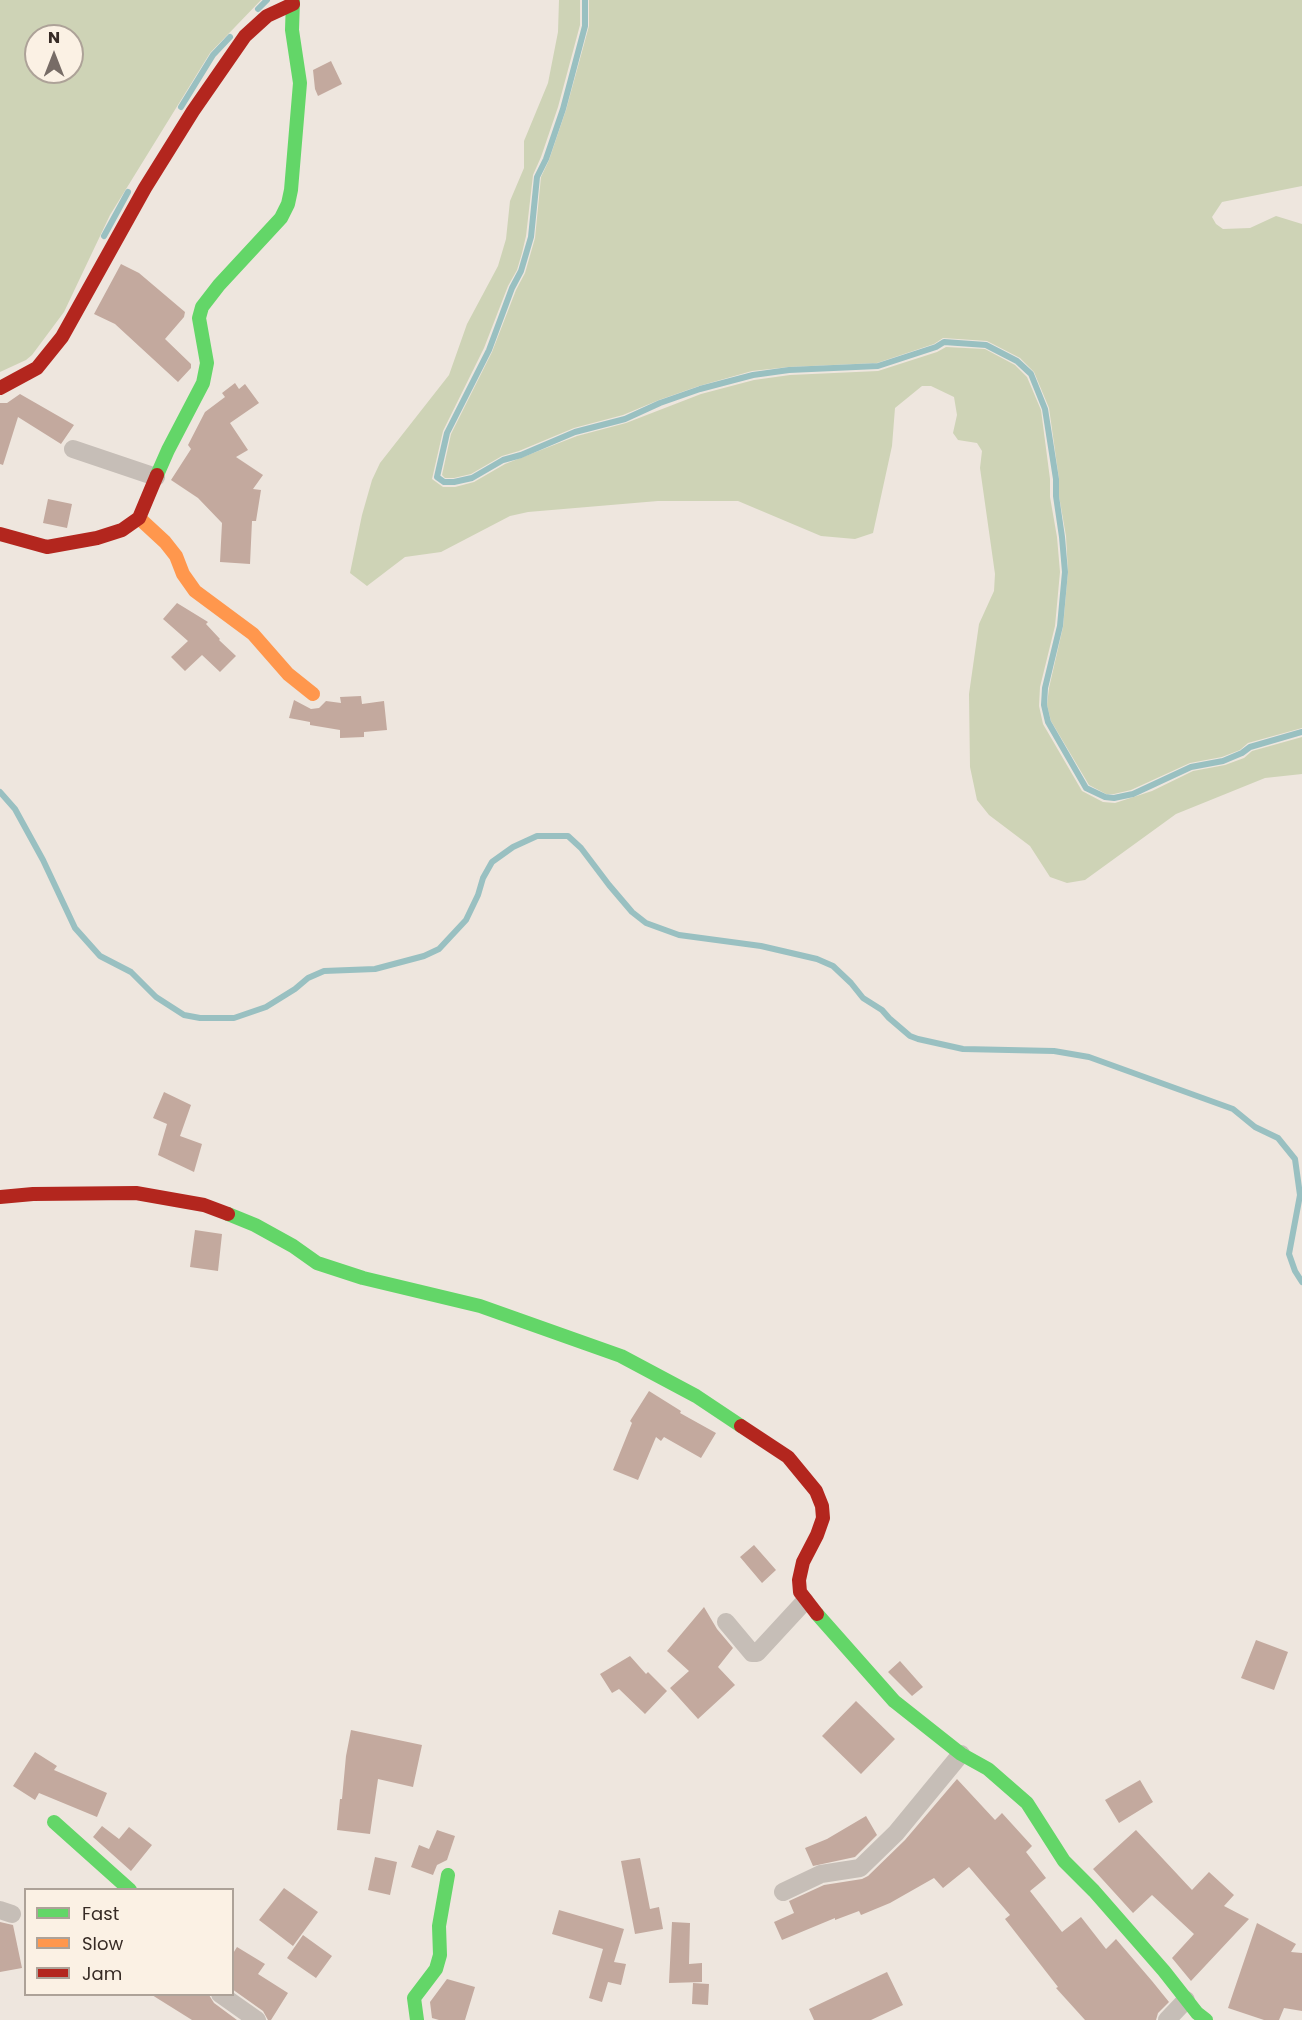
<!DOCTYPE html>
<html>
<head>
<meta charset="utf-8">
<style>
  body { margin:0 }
  #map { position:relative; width:1302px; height:2020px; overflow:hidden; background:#eee6de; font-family:Poppins,sans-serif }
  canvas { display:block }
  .legend { position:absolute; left:24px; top:1888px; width:210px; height:108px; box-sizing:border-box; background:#fbf1e4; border:2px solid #ada298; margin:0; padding:8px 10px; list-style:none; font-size:18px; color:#372b25 }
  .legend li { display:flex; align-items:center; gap:12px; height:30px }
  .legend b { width:30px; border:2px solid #ada298 }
  .north { position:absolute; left:24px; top:24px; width:60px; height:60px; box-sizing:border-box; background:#fbf1e4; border:2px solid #ada298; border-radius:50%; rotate:0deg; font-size:16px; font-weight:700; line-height:24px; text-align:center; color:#372b25 }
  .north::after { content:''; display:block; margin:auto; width:21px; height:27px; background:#776c66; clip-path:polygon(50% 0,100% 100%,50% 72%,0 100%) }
</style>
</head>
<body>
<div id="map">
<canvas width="1302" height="2020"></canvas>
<ul class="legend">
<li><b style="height:8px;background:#63d668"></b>Fast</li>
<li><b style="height:8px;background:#ff974d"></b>Slow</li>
<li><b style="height:8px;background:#b3261e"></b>Jam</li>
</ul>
<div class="north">N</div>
</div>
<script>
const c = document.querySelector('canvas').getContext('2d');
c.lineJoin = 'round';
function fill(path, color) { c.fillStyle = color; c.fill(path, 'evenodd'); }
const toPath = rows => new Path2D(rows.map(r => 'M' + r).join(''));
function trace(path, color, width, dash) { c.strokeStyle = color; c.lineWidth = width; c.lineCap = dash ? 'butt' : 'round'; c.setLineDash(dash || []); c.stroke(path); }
const green = toPath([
  [0,0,261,0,210,53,110,215,64,312,32,355,26,360,0,372],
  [36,36,72,36,72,72,36,72],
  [559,0,580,0,580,25,558,107,541,157,533,175,526,236,522,253,517,270,508,286,484,348,443,431,432,479,443,487,455,487,474,482,505,464,577,436,626,423,701,394,754,380,790,375,878,371,937,352,946,347,985,349,1015,365,1027,377,1041,410,1050,479,1050,497,1057,537,1060,572,1055,626,1040,687,1039,706,1043,724,1082,791,1103,802,1115,803,1152,791,1193,771,1225,765,1244,758,1252,751,1302,737,1302,774,1265,778,1176,814,1085,880,1067,883,1050,877,1030,846,989,815,977,800,970,767,969,694,979,624,994,591,995,574,980,468,982,451,977,443,958,440,953,433,957,415,954,397,931,386,922,386,895,408,892,446,873,533,855,539,821,536,738,501,658,501,528,512,510,516,441,552,405,557,367,586,350,573,362,515,372,480,380,463,449,375,467,324,498,266,506,239,510,201,524,168,524,141,548,83,558,32],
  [589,0,1302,0,1302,186,1222,202,1212,217,1216,224,1223,229,1250,228,1276,216,1302,224,1302,728,1248,743,1240,750,1222,757,1190,763,1131,790,1114,794,1106,794,1089,785,1051,721,1047,705,1049,688,1063,627,1068,572,1066,536,1059,496,1059,479,1049,408,1034,372,1020,358,987,341,943,338,934,344,877,363,789,367,752,371,699,386,659,400,623,415,574,428,519,451,502,456,471,474,454,478,445,478,442,475,451,434,492,352,516,290,525,273,535,238,541,177,549,160,566,110,589,26]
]);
const stream = toPath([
  [585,0,585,26,563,109,546,159,537,177,531,237,521,271,512,288,489,350,447,433,437,477,444,482,454,482,472,478,503,460,521,455,575,432,625,419,660,403,700,389,753,375,789,370,878,366,936,347,944,342,986,345,1017,361,1031,374,1045,409,1056,479,1056,496,1062,537,1065,572,1060,626,1045,688,1044,705,1048,722,1086,788,1105,797,1114,798,1133,794,1191,767,1223,761,1242,753,1250,747,1302,732],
  [258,9,267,0],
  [181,107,213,55,230,37],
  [104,236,128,192],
  [0,792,15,809,43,860,75,928,100,956,131,972,156,997,184,1015,200,1018,234,1018,266,1007,295,989,308,978,324,971,375,969,424,956,439,949,466,920,478,895,483,878,492,862,513,847,537,836,568,836,581,848,609,885,632,912,646,923,679,935,761,946,817,959,833,966,851,983,863,998,882,1010,889,1018,910,1036,918,1039,963,1049,1054,1051,1089,1057,1233,1109,1255,1127,1278,1138,1295,1159,1300,1195,1289,1254,1295,1271,1302,1282]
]);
const building = toPath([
  [331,61,342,84,318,96,315,89,313,70],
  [121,264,139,273,185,312,184,317,165,339,191,364,191,368,178,382,115,324,94,314],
  [235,383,239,389,245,384,259,403,230,423,248,450,236,457,263,475,253,489,261,490,256,521,252,521,250,564,220,562,222,523,198,498,171,480,191,449,188,445,205,412,225,397,222,393],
  [20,394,74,425,61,444,18,417,3,465,0,464,0,403,7,403],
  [48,499,72,504,67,528,43,523],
  [177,603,208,622,206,624,220,639,219,640,236,656,220,672,202,655,185,671,171,657,188,641,163,619],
  [361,696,362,704,384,701,387,730,364,732,364,737,340,738,340,730,310,725,310,722,289,718,294,700,311,709,319,708,326,701,341,703,340,697],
  [164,1092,191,1105,180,1136,202,1144,194,1172,158,1155,167,1124,153,1118],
  [195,1230,222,1234,218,1271,190,1267],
  [649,1391,681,1411,680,1413,716,1433,701,1458,664,1437,661,1441,656,1437,638,1480,613,1470,632,1423,630,1421],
  [754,1545,776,1570,762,1583,740,1557],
  [704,1607,717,1629,733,1648,718,1667,735,1685,698,1719,670,1688,689,1671,667,1651],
  [1256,1640,1288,1652,1274,1690,1241,1678],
  [630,1656,646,1674,648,1672,667,1691,645,1714,619,1689,612,1693,600,1674],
  [900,1661,923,1687,912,1696,888,1672],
  [856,1701,895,1739,861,1774,822,1736],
  [351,1730,422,1745,413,1787,378,1779,370,1834,337,1830,340,1799,342,1799,346,1756],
  [35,1752,57,1766,54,1770,107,1793,97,1817,39,1793,35,1800,13,1786],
  [957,1779,995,1820,1002,1813,1032,1846,1026,1852,1046,1878,1030,1891,1062,1932,1081,1917,1106,1949,1116,1939,1152,1981,1169,2002,1158,2013,1156,2020,1085,2020,1056,1988,1058,1987,1005,1919,1010,1915,969,1867,943,1888,934,1878,890,1903,861,1915,859,1911,835,1920,835,1918,782,1940,774,1922,794,1913,789,1901,824,1885,862,1879,868,1876,905,1840],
  [1140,1780,1153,1802,1119,1823,1105,1800],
  [866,1816,877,1835,855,1857,813,1866,805,1848,827,1839],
  [102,1826,119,1839,129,1827,152,1845,131,1871,93,1837],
  [437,1830,455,1836,447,1860,437,1865,433,1875,411,1867,419,1845,429,1849],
  [1136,1830,1192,1890,1209,1872,1234,1895,1224,1906,1249,1919,1191,1981,1172,1958,1194,1934,1152,1895,1133,1913,1093,1869],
  [375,1857,397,1862,390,1895,368,1890],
  [640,1858,650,1909,659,1907,663,1929,635,1934,621,1861],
  [284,1888,318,1912,293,1946,259,1920],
  [559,1910,624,1929,614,1962,626,1964,621,1985,608,1982,602,2002,589,1998,603,1949,552,1934],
  [0,1922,13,1925,22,1968,0,1972],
  [672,1922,690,1923,689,1964,702,1963,702,1982,669,1983],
  [1257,1923,1296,1944,1291,1952,1302,1953,1302,2011,1284,2008,1279,2020,1264,2020,1228,2008],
  [303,1935,332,1956,316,1978,287,1958],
  [237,1947,265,1964,258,1974,288,1993,271,2020,268,2020,263,2011,232,1989,232,1955],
  [887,1972,903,2005,871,2020,814,2020,809,2009],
  [447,1979,475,1987,465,2020,439,2020,432,2018,430,2002],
  [693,1983,709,1984,708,2005,692,2004],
  [152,1995,209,1995,214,2003,237,2020,192,2020]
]);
const street = toPath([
  [73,449,156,477],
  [726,1622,752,1653,757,1653,805,1601],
  [783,1892,821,1874,860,1868,896,1833,961,1754],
  [0,1910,12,1914],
  [220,1994,257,2020],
  [1167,2020,1186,2000]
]);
const fast = toPath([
  [157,475,168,450,203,383,207,363,199,318,202,307,219,285,281,218,288,204,291,190,300,83,292,30,293,0],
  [228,1214,255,1225,293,1246,317,1263,363,1278,480,1306,621,1356,696,1396,741,1426],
  [817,1614,894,1701,961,1754,988,1769,1027,1803,1064,1861,1094,1891,1164,1971,1197,2013,1206,2020],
  [54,1822,130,1890],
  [417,2020,414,1998,436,1969,440,1955,439,1926,448,1875]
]);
const slow = toPath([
  [139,518,165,542,176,556,183,574,195,591,253,634,288,674,313,694]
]);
const jam = toPath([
  [0,388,37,368,62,337,145,188,193,111,245,36,267,16,293,4],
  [0,534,47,547,97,538,122,530,139,518,157,475],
  [0,1197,33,1194,136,1193,204,1205,228,1214],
  [741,1426,788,1457,816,1491,822,1506,823,1518,817,1535,803,1562,799,1580,800,1592,817,1614]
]);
fill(green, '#ced3b6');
trace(stream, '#99c0c1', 6);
fill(building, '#c3a99e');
trace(street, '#c6beb7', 18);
trace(fast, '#63d668', 14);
trace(slow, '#ff974d', 14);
trace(jam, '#b3261e', 14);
</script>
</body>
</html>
